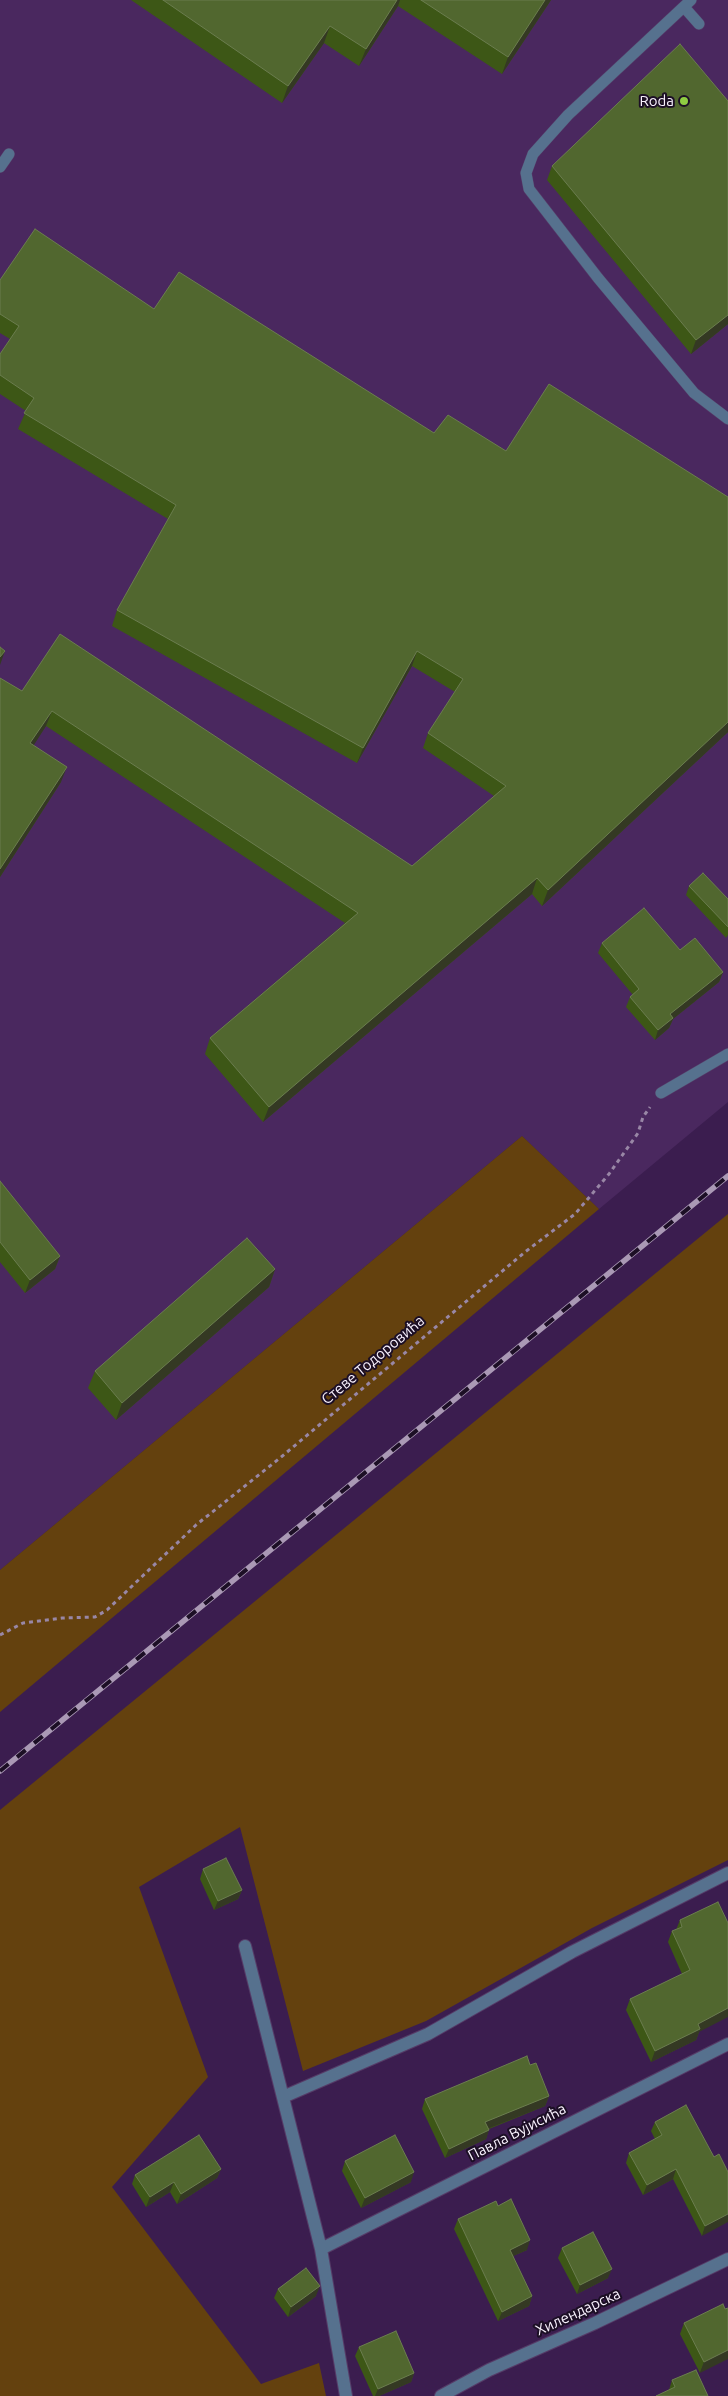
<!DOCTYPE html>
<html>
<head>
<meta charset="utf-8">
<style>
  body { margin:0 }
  canvas { display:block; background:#3b1d4f }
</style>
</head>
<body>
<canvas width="728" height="2396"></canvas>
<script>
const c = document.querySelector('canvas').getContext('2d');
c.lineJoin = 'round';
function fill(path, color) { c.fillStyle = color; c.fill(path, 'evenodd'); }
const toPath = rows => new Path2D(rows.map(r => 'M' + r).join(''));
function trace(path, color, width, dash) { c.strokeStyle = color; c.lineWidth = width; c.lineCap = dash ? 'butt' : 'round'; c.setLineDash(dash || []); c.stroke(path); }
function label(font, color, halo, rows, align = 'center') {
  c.font = font + ' Ubuntu,sans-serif'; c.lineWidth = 4; c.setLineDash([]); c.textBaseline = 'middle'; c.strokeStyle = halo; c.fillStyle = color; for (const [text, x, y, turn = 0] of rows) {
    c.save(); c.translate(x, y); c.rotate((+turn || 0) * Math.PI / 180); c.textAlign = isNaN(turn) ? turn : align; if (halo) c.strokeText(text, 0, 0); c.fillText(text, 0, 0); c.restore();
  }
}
const built = toPath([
  [0,0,728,0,728,1102,599,1209,522,1136,0,1570]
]);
const green = toPath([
  [522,1136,599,1209,0,1712,0,1570],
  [728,1214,728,1860,592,1928,426,2021,303,2071,240,1827,139,1887,208,2077,112,2187,261,2384,319,2363,326,2396,0,2396,0,1810]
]);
const path = toPath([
  [0,1635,23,1623,62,1618,95,1617,107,1610,196,1525,280,1458,525,1252,575,1214,609,1174,638,1133,643,1117,650,1107]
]);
const lane = toPath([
  [691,0,568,115,533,154,526,173,529,189,598,278,694,393,728,419],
  [684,7,699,24],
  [0,167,9,154],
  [661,1093,728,1054]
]);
const street = toPath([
  [245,1946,321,2249,346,2396],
  [283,2097,428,2034,572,1952,728,1873],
  [321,2249,728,2044],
  [441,2396,489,2370,595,2323,728,2259]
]);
const rail = toPath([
  [0,1771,728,1176]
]);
const wall = toPath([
  [131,0,551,0,502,74,398,6,359,66,324,43,282,103],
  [552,166,728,324,691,354,547,180],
  [0,280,154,309,434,433,506,451,728,497,728,732,542,906,532,894,263,1122,205,1054,210,1038,345,923,46,726,33,745,61,782,0,877,0,678,22,691,412,866,494,796,423,748,428,733,455,692,412,666,357,763,112,626,117,610,168,519,18,429,26,411,0,394,0,354,10,339,0,333],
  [689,886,728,899,728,935,726,938,686,895],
  [602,943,680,950,723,972,719,982,673,1019,669,1028,655,1040,626,1007,630,997,633,995,598,953],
  [0,1181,60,1256,55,1269,25,1293,0,1262],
  [275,1269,269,1287,116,1420,88,1388,95,1371],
  [203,1869,242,1890,238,1899,214,1910,200,1879],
  [718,1902,699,2032,696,2040,651,2062,626,2010,630,1999,682,1974,668,1942,672,1931,676,1930,680,1920],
  [530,2065,549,2096,545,2106,489,2129,486,2139,445,2158,422,2109,425,2099],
  [655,2122,714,2157,728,2172,702,2236,673,2179,643,2195,626,2163,629,2153,655,2139,651,2131],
  [345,2161,411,2182,361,2208,342,2171],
  [221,2169,217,2178,177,2204,170,2192,146,2207,132,2184,135,2175],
  [498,2206,527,2250,513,2256,532,2296,529,2306,498,2321,454,2229,458,2219],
  [562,2248,608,2278,577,2294,558,2258],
  [278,2289,316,2296,288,2317,274,2298],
  [725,2309,700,2373,680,2334,684,2323],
  [359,2347,414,2373,411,2382,379,2396,373,2396,355,2356],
  [672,2380,708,2396,669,2390]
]);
const shadedWall = toPath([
  [397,0,400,0,398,6,359,66,366,49],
  [545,0,551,0,502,74,508,57],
  [330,26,324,43,282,103,288,86],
  [728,315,728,324,691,354,696,340],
  [5,651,0,665,0,657],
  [417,651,412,666,357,763,363,748],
  [52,711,46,726,25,759,30,743],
  [728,722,728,732,542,906,548,890],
  [67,767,61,782,0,877,0,869],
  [537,878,532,894,263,1122,269,1107],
  [723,972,719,982,673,1019,669,1028,655,1040,658,1030,670,1014],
  [60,1256,55,1269,25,1293,30,1280],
  [275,1269,269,1287,116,1420,122,1403],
  [242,1890,238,1899,214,1910,218,1901],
  [728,2008,728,2017,699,2032,696,2040,651,2062,655,2051,698,2024],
  [549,2096,545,2106,482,2131,485,2122],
  [489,2130,486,2139,445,2158,449,2149],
  [221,2169,217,2178,177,2204,181,2194],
  [676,2169,673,2179,643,2195,647,2185],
  [414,2172,411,2182,361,2208,365,2198],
  [174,2182,170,2192,146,2207,150,2197],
  [728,2214,728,2222,702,2236,705,2226],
  [530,2240,527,2250,506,2259,510,2250],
  [612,2269,608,2278,577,2294,580,2285],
  [320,2286,316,2296,288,2317,291,2307],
  [532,2296,529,2306,498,2321,502,2312],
  [728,2350,728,2359,700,2373,704,2362],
  [414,2373,411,2382,379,2396,375,2396,378,2389]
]);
const building = toPath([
  [163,0,397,0,366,49,330,26,288,86,163,0],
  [421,0,545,0,508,57,421,0],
  [680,44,728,101,728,315,696,340,552,166,680,44],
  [35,229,154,309,179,272,434,433,448,415,506,451,549,384,728,497,728,722,548,890,537,878,269,1107,210,1038,358,913,52,711,30,743,67,767,0,869,0,678,22,691,60,634,412,866,506,786,428,733,463,679,417,651,363,748,117,610,176,505,24,413,34,398,0,375,0,354,19,326,0,314,0,280,35,229],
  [0,647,5,651,0,657,0,647],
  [703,873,728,899,728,927,689,886,703,873],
  [644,908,680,950,695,938,723,972,670,1014,673,1018,658,1030,630,997,639,989,602,943,644,908],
  [0,1181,60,1256,30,1280,0,1242,0,1181],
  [247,1238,275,1269,122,1403,95,1371,247,1238],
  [226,1858,242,1890,218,1901,203,1869,226,1858],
  [718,1902,728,1923,728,2008,698,2024,700,2029,655,2051,630,1999,690,1970,672,1931,682,1927,680,1920,718,1902],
  [527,2056,530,2065,536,2063,549,2096,485,2122,489,2130,449,2149,425,2099,527,2056],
  [686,2105,714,2157,719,2154,728,2172,728,2214,705,2226,676,2169,647,2185,629,2153,662,2135,655,2122,686,2105],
  [199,2135,221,2169,181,2194,174,2182,150,2197,135,2175,199,2135],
  [395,2135,414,2172,365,2198,345,2161,395,2135],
  [511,2199,530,2240,510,2250,532,2296,502,2312,458,2219,496,2201,498,2206,511,2199],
  [593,2232,612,2269,580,2285,562,2248,593,2232],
  [306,2268,320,2286,291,2307,278,2289,306,2268],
  [723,2304,725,2309,728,2308,728,2350,704,2362,684,2323,723,2304],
  [396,2331,414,2373,378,2389,359,2347,396,2331],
  [696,2370,708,2396,656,2396,675,2387,672,2380,696,2370]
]);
const markers = [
  [684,101,5,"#8fcd42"]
];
const poiNames = [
  ["Roda",674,101]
];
const streetNames = [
  ["Стеве Тодоровића",373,1360,-40],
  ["Павла Вујисића",517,2132,-27],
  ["Хилендарска",578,2312,-25]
];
fill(built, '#4a285f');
fill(green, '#64410e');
trace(lane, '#553b67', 12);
trace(street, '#553b67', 14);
trace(path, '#9987a6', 3, [4, 4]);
trace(lane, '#56718e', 11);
trace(street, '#56718e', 12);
trace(rail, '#aa99b5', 5.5);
trace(rail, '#1c0f25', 4, [11]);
fill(wall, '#3d5716');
fill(shadedWall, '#343923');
fill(building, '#51672f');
trace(building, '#6b7d4f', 1);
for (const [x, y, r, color] of markers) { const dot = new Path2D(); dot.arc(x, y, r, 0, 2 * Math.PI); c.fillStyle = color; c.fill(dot); trace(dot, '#1c0f25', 2); }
label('15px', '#f8f1fd', '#1c0f25', poiNames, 'right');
label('15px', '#f8f1fd', '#1c0f25', streetNames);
</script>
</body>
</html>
